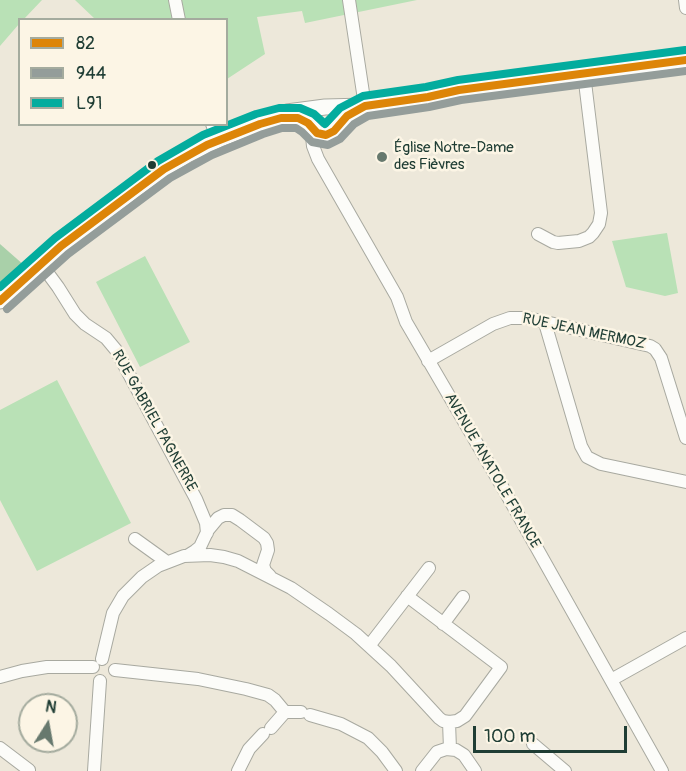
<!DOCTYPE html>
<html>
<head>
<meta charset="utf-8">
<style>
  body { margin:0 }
  #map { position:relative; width:686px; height:771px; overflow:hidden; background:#ede8da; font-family:Pangolin,sans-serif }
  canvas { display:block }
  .legend { position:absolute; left:18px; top:18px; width:210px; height:108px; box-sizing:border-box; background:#fcf5e5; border:2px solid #a4ab9e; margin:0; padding:8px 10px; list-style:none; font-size:18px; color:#1f3d34 }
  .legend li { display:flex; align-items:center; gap:12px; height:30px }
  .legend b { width:30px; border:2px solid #a4ab9e }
  .north { position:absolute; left:18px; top:693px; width:60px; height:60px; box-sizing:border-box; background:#fcf5e5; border:2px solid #a4ab9e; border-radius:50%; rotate:11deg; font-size:16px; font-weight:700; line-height:24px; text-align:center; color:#1f3d34 }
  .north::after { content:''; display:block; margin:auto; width:21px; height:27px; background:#67796e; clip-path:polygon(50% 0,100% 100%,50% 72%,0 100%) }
  .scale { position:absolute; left:473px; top:726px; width:154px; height:27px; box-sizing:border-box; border:3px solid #1f3d34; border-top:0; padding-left:8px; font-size:18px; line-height:21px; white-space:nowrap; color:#1f3d34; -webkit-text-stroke:4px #fcf5e5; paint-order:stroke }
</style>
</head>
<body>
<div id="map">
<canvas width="686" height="771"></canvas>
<ul class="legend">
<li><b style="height:8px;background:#dd8508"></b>82</li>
<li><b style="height:8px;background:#949d9a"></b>944</li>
<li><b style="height:8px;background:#03ac9e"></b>L91</li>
</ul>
<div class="north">N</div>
<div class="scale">100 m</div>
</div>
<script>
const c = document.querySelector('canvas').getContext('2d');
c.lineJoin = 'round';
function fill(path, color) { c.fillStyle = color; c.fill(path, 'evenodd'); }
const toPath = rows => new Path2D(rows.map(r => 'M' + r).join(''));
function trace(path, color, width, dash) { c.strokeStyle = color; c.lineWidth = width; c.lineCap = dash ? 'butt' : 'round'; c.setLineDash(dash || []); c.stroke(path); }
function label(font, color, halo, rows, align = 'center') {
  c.font = font + ' Pangolin,sans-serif'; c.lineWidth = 5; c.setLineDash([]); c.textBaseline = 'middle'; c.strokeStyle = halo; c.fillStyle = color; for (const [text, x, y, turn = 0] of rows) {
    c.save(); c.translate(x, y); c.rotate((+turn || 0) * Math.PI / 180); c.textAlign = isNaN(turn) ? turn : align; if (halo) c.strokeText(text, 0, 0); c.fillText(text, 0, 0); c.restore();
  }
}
const green = toPath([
  [0,0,42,0,24,19,20,20,19,24,0,46],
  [75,0,417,0,305,23,302,11,257,17,265,54,227,79,226,20,95,19],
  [667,233,678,293,665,296,626,287,612,241],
  [145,256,190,342,140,367,96,282],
  [57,380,131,523,37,571,0,500,0,410]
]);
const forest = toPath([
  [0,244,25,266,0,286]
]);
const minor = toPath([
  [175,0,179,20],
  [349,0,365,106],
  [685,0,686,8],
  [212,124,218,140],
  [311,127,313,146,318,159,397,297,406,322,507,495,662,771],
  [538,234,553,242,558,243,579,241,589,237,593,233,599,224,601,213,584,74],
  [41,264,58,287,75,314,85,324,106,338,116,350,196,499,206,523,207,533],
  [545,323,581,446,587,457,601,464,686,482],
  [428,361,493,324,510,318,528,318,650,346,655,349,661,358,686,438],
  [135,539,167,562],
  [187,556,195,551,200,547,208,530,218,518,224,515,232,515,240,520,264,538,267,543,268,550,263,565,265,571,270,576],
  [407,596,501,667,465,716,457,721,449,722],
  [443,624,463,597],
  [369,646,429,568],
  [102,659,113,613,123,596,142,577,158,566,184,556,210,555,224,557,238,561,291,588,329,614,356,634,391,666,439,718,443,721,449,722,450,749],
  [115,670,198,679,246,689,268,695,275,700,285,712],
  [0,677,22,671,47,667,93,667],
  [611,680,686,638],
  [310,715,341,724,368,738,382,752,396,771],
  [271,728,285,712,301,712],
  [533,744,565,771],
  [0,748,29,770],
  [94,771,100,681],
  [238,771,249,749,263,734],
  [422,771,437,752,446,749,456,750,464,755,475,771]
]);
const major = toPath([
  [287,112,325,107,365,106,428,97,459,90,686,60],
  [0,301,26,277,73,237,132,192,164,169,187,155,220,139,260,124,281,118,298,118,308,123,317,133,324,135,328,135,334,131,347,116,365,106]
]);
const bus1 = toPath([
  [0,301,61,246,164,169,207,145,260,124,281,118,298,118,308,123,317,133,326,135,334,131,347,116,365,106,428,97,459,90,686,60]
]);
const bus2 = toPath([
  [7,309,68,254,170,178,212,155,263,134,282,128,296,128,302,132,312,142,328,145,340,139,354,124,368,116,429,107,461,100,686,71]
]);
const bus3 = toPath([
  [0,287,55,238,158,161,203,135,256,114,279,108,300,108,314,114,325,124,340,108,363,96,426,87,458,80,685,50]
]);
const markers = [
  [382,157,6,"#67796e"],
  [152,165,5,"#1f3d34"]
];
const poiNames = [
  ["Église Notre-Dame",394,148],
  ["des Fièvres",394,165]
];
const streetNames = [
  ["RUE JEAN MERMOZ",584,332,12],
  ["RUE GABRIEL PAGNERRE",154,421,61],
  ["AVENUE ANATOLE FRANCE",492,471,60]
];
fill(green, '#b9e1b6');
fill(forest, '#a9d0a9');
trace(minor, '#a8a9a0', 14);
trace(major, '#a8a9a0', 17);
trace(minor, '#fcfcf9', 12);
trace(major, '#fcfcf9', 15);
trace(bus1, '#dd8508', 8);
trace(bus2, '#949d9a', 8);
trace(bus3, '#03ac9e', 8);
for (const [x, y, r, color] of markers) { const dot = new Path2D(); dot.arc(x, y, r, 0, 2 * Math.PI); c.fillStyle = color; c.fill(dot); trace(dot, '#fcf5e5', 2); }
label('15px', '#1f3d34', '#fcf5e5', poiNames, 'left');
label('15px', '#1f3d34', '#fcf5e5', streetNames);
</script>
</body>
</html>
